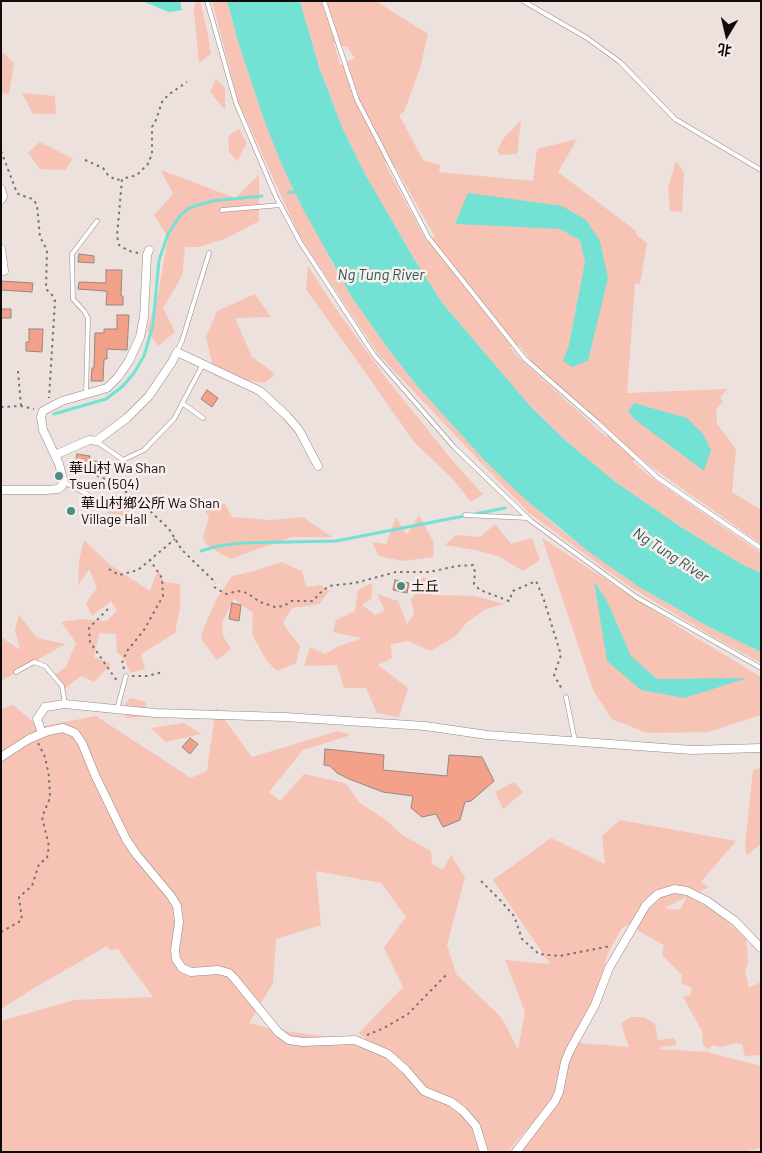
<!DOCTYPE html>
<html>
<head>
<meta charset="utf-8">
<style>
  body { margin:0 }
  #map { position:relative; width:762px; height:1153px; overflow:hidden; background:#ece1dd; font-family:Barlow,"Noto Sans SC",sans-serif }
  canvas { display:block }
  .frame { position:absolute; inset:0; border:2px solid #100c0b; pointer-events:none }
  .north { position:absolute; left:702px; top:10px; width:50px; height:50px; -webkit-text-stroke:4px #f9eeeb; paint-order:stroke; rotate:189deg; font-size:14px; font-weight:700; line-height:20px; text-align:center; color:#100c0b }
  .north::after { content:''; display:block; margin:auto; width:18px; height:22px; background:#100c0b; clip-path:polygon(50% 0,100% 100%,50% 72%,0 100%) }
</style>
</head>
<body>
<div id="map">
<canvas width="762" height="1153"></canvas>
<div class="frame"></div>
<div class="north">北</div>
</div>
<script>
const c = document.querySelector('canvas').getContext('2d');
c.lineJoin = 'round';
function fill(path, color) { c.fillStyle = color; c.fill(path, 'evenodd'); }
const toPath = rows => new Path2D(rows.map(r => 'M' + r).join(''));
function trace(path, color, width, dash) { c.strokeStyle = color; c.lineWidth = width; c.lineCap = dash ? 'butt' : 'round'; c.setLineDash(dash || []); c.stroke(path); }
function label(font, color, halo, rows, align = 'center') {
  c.font = font + ' Barlow,"Noto Sans SC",sans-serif'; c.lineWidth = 5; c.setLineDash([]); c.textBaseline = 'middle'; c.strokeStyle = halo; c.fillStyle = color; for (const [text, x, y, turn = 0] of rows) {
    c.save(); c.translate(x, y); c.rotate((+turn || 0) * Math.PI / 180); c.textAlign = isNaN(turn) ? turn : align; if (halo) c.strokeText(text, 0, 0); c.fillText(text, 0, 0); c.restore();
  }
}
const green = toPath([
  [196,1,200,1,207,30,211,54,199,63,194,9],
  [212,1,227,1,239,45,263,117,330,259,351,296,389,350,418,387,484,460,557,527,639,587,707,626,761,652,761,663,712,636,627,585,529,513,379,355,300,237,238,101],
  [300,1,321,1,327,18,328,1,344,1,345,3,346,1,376,1,428,34,420,68,404,112,399,115,423,160,440,165,439,172,533,181,537,149,577,139,558,172,636,231,636,235,647,243,640,284,635,283,627,393,727,389,720,398,723,401,716,410,717,424,736,449,732,492,761,510,761,544,650,466,637,455,633,462,648,475,761,553,761,573,743,565,681,527,614,481,564,439,531,407,443,304,413,257,365,174,342,127,319,67],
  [334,43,347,47,355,58,340,65],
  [384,162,396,168,435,237,427,241,426,240],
  [519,345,533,363,611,431,606,437,518,357,510,347],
  [1,51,14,63,9,94,1,93],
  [216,79,225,88,225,110,210,92],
  [22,93,55,96,56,114,33,114],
  [521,120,517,154,500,155,497,150,504,138],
  [239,129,247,143,237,161,229,152,228,136],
  [40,142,73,159,65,170,40,169,28,153],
  [676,161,684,173,682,212,670,211,668,188],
  [161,170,235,198,259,175,259,221,227,238,199,247,185,247,182,276,163,308,175,332,158,346,147,330,158,295,168,237,154,215,173,194],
  [308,266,334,306,386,378,456,465,483,494,471,502,452,478,415,443,306,289],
  [255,294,271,317,235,318,252,357,275,374,265,383,215,376,206,337,217,311],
  [111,493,124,499,131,517,107,513],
  [201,504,225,504,232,517,271,520,303,517,332,537,292,537,230,559,207,545,203,538,209,517],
  [419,515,434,543,433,557,402,561,379,556,372,542,386,544,396,517,407,535],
  [495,524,511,544,532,538,540,560,523,571,500,557,480,551,445,545,456,535,480,537],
  [542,538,690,634,761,677,761,715,708,732,647,733,612,719,594,692],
  [84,540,110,565,150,591,158,570,164,582,180,584,180,608,175,633,141,654,145,669,130,673,125,660,117,652,116,634,99,633,94,657,111,664,94,682,81,676,62,691,53,676,66,667,76,643,61,622,81,619,107,621,117,610,111,601,92,616,86,603,97,588,89,569,78,585,79,561],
  [281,562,302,571,306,587,320,585,329,591,319,604,292,608,283,622,287,630,300,646,296,663,277,671,266,660,252,634,253,613,234,599,222,623,223,636,231,649,217,660,201,639,202,632,216,600,232,576,258,570],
  [417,578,430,578,434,582,431,595,474,596,505,604,486,609,466,623,456,636,431,651,408,641,391,644,392,658,378,665,408,688,399,717,377,713,366,688,344,688,337,665,304,666,310,647,325,654,337,647,362,638,333,632,336,620,355,611,358,590,372,583,372,598,362,605,375,615,385,610,377,594,398,601,407,624,414,614,411,600,417,591],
  [19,615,37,638,65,644,1,681,1,637,20,650,15,630],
  [130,698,146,702,144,717,126,718,125,704],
  [13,705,39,727,96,716,191,778,207,771,216,708,252,757,338,731,351,735,303,750,269,792,280,801,304,774,345,783,360,803,387,821,402,835,431,851,432,864,443,870,451,855,465,877,447,945,456,974,501,1017,518,1049,525,1012,505,960,550,964,493,880,551,838,605,864,602,836,620,820,736,841,701,882,709,887,689,897,716,912,746,938,748,964,745,971,749,988,761,982,761,1055,745,1056,742,1044,735,1043,721,1047,713,1045,708,1049,703,1045,702,1031,683,997,691,995,692,988,681,983,682,975,662,955,664,945,635,929,641,919,622,928,607,955,595,1005,579,1043,629,1047,621,1024,631,1017,644,1017,655,1024,658,1040,674,1038,677,1045,662,1047,660,1049,707,1052,761,1066,761,1148,742,1152,508,1152,545,1115,548,1106,507,1152,490,1152,480,1139,484,1152,1,1152,1,1021,75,1000,153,997,118,949,110,950,107,946,29,991,1,1009,1,709],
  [316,871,381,883,406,917,384,948,403,987,359,1033,380,1051,355,1040,276,1030,249,1023,273,983,276,939,321,925],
  [687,897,680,910,664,908],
  [184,723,201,734,166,742,151,728],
  [760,768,761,844,747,855,745,847,753,770],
  [514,782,523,792,503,809,495,792]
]);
const water = toPath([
  [142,1,180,1,182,10,169,12],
  [227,1,300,1,319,67,342,127,365,174,413,257,443,304,531,407,564,439,614,481,681,527,743,565,761,573,761,652,707,626,676,608,639,587,588,551,526,500,484,460,418,387,389,350,351,296,302,207,281,163,263,117,239,45],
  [468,193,562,206,586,220,600,241,608,278,588,361,572,367,563,361,569,345,585,262,580,240,560,229,455,224],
  [634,403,687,418,703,434,711,450,704,471,634,419,628,411],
  [594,581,608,603,631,656,657,679,747,678,685,698,641,690,607,661]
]);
const stream = toPath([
  [288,192,298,192],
  [54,414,106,399,123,386,134,373,144,356,153,325,159,260,168,234,179,217,189,208,212,201,262,196],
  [201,551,218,546,242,543,336,541,505,508]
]);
const building = toPath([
  [79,254,94,256,94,263,78,262,79,254],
  [106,270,122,270,121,296,123,296,123,305,106,305,107,292,105,291,78,289,79,282,106,283,106,270],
  [1,281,33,283,32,292,1,290,1,281],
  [1,309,11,309,11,318,1,318,1,309],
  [117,315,129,315,127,350,107,349,107,359,104,359,103,381,91,381,92,368,94,368,95,333,104,333,104,329,117,329,117,315],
  [29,329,43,329,42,352,26,351,26,342,29,342,29,329],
  [207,390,218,398,212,407,201,399,207,390],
  [77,454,90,456,88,466,75,464,77,454],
  [95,461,109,464,107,474,94,472,95,461],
  [395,580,409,583,407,593,393,590,395,580],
  [232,603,241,605,239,621,229,619,232,603],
  [190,738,198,744,190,754,182,747,190,738],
  [325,749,384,755,383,770,447,776,449,755,482,757,494,781,471,801,465,802,460,820,443,827,436,814,422,817,411,808,413,796,383,792,349,779,337,773,330,766,324,765,325,749]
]);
const path = toPath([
  [1,151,17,193,20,195,33,199,37,205,40,237,47,250,46,289,52,295,55,301,49,398],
  [85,160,103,168,108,175,116,180,122,179],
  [138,253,129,251,119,245,117,236,122,179,137,175,148,164,152,154,152,127,156,120,162,102,168,95,187,82],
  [18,371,21,406],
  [1,407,21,406,34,409],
  [68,461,77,468,113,482],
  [120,466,113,482,147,508,169,529,182,550,216,583],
  [109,569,119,575,138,570,175,539],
  [214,587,226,594,238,591,247,593,260,602,275,607,284,606,291,601,313,601,320,593,329,586,355,583,396,572,429,572,457,566,473,565,475,572,474,584,480,590,509,601,513,591,536,581,543,597,561,655,554,675,563,691],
  [108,609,89,628,90,642,117,681],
  [124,669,122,663,127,651,144,630,163,596,162,578,150,560],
  [132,676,147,676,163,672],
  [481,881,501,901,514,916,522,939,539,954,559,956,611,946],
  [1,932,22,920,19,897,32,886,39,864,47,858,49,846,42,817,50,798,49,776,45,757,38,743],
  [367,1035,384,1028,408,1014,446,975]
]);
const lane = toPath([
  [207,1,236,103,276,197,300,242,374,355,454,447,531,521,636,597,761,668],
  [324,1,357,100,428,237,525,359,597,422,658,478,761,548],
  [523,1,587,38,620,62,675,119,761,170],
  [222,210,281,205],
  [177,351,182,341,209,253],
  [86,395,88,318,84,311,73,299,72,259,72,254,97,221],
  [182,403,203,418],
  [96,441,123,460,144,450,174,419,203,364],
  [62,481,111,507],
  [465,515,528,518],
  [16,672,34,662,45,666,62,686,65,704],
  [566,697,575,741],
  [117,709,126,676]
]);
const street = toPath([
  [1,189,3,196,1,200],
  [1,249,4,271],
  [55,455,89,440,96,441,127,418,149,396,172,362,177,352,260,391,287,416,299,430,318,466],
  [1,490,46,490,58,489,62,486,63,479,59,464,43,430,41,417,43,411,62,401,107,388,118,377,129,361,140,337,144,317,147,255,149,250],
  [42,733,37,719,45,707,65,704,155,713,285,717,425,726,487,735,692,750,761,748],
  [1,757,29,739,48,731,63,728,75,733,82,743,95,775,126,839,136,854,171,896,177,906,179,922,175,950,176,959,182,968,191,972,218,970,229,973,234,978,278,1032,289,1040,303,1042,355,1040,388,1054,406,1070,424,1091,451,1102,463,1111,476,1126,484,1152],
  [516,1152,555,1101,559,1092,565,1062,570,1050,595,1005,609,968,646,905,658,894,674,889,687,891,707,901,735,921,761,948]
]);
const markers = [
  [59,476,5,"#478d83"],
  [71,511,5,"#478d83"],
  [401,586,5,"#478d83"]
];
const poiNames = [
  ["華山村 Wa Shan",69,468],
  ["Tsuen (504)",69,484],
  ["華山村鄉公所 Wa Shan",81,503],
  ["Village Hall",81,519],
  ["土丘",411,586]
];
const waterNames = [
  ["Ng Tung River",381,275],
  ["Ng Tung River",671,555,33]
];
fill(green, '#f6c3b5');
fill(water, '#73e2d4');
trace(stream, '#73e2d4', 3);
fill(building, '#f4a189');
trace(building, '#928885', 1);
trace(lane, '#938986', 5);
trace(street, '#938986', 9);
trace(path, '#7a7270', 2, [2.5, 4]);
trace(lane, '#fff', 4);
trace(street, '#fff', 8);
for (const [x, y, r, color] of markers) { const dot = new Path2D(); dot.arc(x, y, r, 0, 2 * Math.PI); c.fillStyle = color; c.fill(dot); trace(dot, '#f9eeeb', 2); }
label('14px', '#100c0b', '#f9eeeb', poiNames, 'left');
label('italic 15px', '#295953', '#f9eeeb', waterNames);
</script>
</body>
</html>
